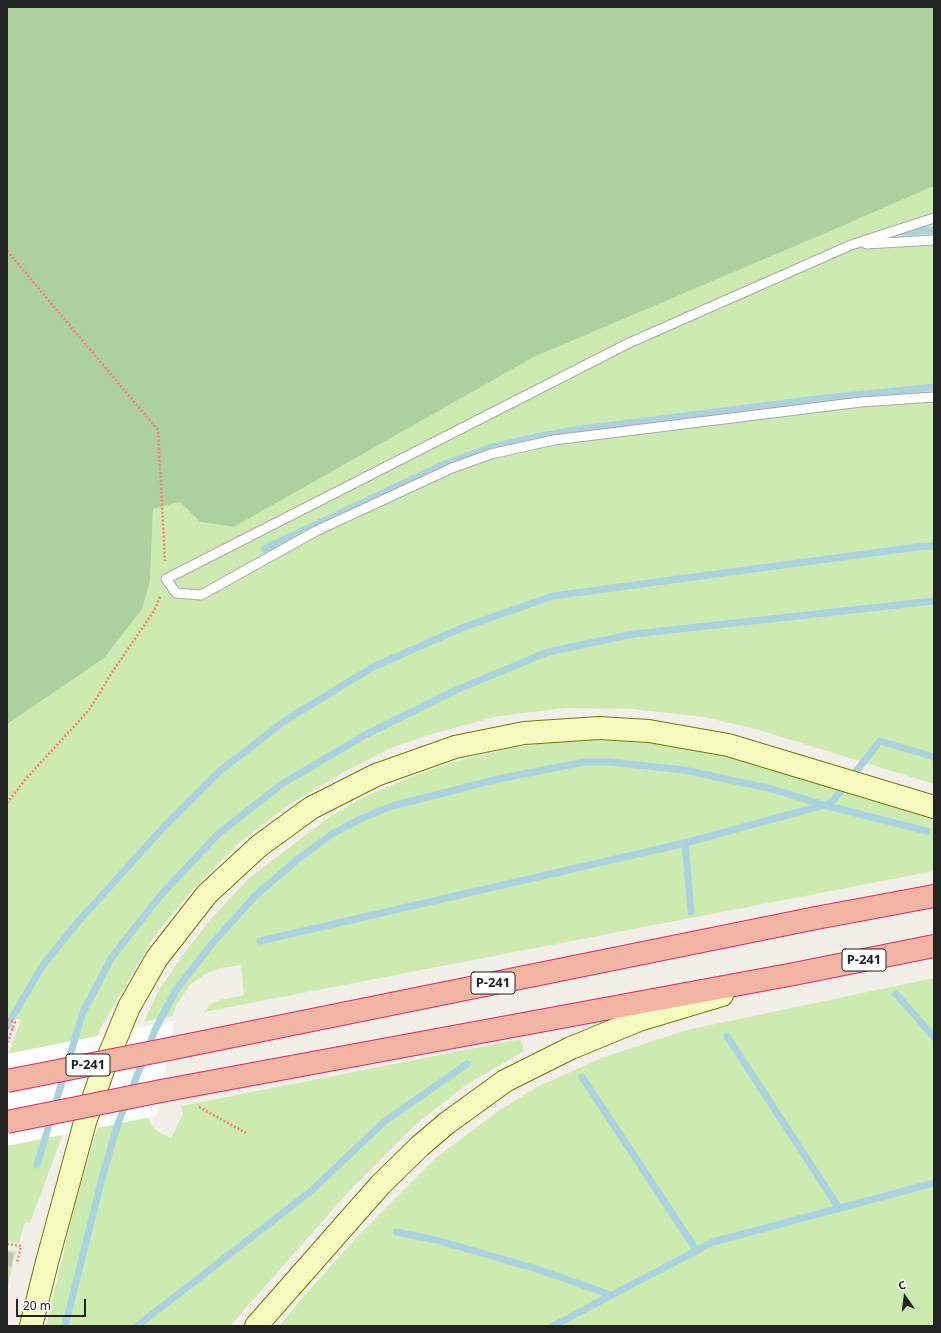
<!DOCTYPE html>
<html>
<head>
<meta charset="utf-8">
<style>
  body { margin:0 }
  #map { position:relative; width:941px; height:1333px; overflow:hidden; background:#f2efe9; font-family:"Noto Sans",sans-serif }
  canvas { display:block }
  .frame { position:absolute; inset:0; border:8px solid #222; pointer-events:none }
  .north { position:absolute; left:885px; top:1277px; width:40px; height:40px; -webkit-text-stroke:3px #fff; paint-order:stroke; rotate:346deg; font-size:11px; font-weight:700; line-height:16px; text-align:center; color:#222 }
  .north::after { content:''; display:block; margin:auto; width:14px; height:18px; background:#222; clip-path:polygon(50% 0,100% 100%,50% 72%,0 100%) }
  .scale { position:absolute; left:16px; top:1299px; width:70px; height:18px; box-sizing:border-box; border:2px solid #222; border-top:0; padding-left:5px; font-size:12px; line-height:14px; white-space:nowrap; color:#222; -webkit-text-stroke:3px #fff; paint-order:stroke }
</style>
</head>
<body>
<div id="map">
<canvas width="941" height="1333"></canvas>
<div class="frame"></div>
<div class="north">С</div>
<div class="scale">20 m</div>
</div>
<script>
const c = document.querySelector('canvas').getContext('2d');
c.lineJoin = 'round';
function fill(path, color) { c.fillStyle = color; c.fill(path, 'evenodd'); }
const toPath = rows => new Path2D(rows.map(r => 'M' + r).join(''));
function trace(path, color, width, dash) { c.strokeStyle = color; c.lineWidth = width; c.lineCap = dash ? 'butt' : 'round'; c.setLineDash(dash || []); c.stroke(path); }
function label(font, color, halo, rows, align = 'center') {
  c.font = font + ' "Noto Sans",sans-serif'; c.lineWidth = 3; c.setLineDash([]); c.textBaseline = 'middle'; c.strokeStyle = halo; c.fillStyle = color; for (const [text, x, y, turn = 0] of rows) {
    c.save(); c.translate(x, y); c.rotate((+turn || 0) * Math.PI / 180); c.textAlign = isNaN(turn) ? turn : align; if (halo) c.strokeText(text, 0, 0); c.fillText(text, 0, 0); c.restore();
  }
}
const grass = toPath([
  [934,186,934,784,759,730,704,717,632,709,565,708,499,716,431,734,391,748,344,772,287,806,241,841,193,889,152,939,100,1029,80,1082,64,1131,30,1223,25,1222,19,1243,7,1241,7,1058,21,1020,7,1016,7,726,150,581,153,509,180,502,200,522,234,527,534,357,833,230],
  [611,739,659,742,698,747,934,817,934,871,204,1012,211,1004,220,1000,244,995,241,965,220,968,205,974,190,985,177,1004,172,1016,144,1022,157,993,182,956,210,920,249,878,328,818,364,797,411,777,456,761,507,749,556,741],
  [934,978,934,1326,279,1326,303,1297,357,1237,437,1157,497,1112,535,1088,601,1058,687,1030],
  [521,1039,524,1051,466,1085,415,1125,350,1190,230,1326,46,1326,76,1201,99,1123,147,1113,150,1123,158,1132,171,1138,183,1114,181,1106],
  [7,1250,16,1251,7,1290]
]);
const forest = toPath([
  [7,7,934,7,934,186,833,230,534,357,234,527,200,522,180,502,153,509,150,581,142,609,104,658,9,723,7,726]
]);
const pier = toPath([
  [174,1021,156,1116,7,1146,7,1054]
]);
const stream = toPath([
  [898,232,934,230],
  [264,549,447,463,489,448,536,437,574,430,825,398,934,387],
  [685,843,691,912],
  [260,941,685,843,824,805,832,802,880,741,934,757],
  [896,994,934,1037],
  [7,1026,43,965,77,923,162,829,221,770,286,720,373,667,464,627,553,596,917,547,934,546],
  [727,1036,839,1208],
  [582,1077,697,1251],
  [37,1165,83,1012,112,957,160,896,218,834,282,784,365,735,456,690,548,652,634,634,934,601],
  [396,1232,436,1240,537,1269,611,1295],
  [65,1326,101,1182,117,1126,155,1030,176,990,211,945,255,896,298,859,332,834,358,820,392,806,498,779,584,762,610,762,684,770,772,789,824,805,927,831],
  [137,1326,310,1192,385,1121,467,1064],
  [553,1326,713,1242,934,1183]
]);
const building = toPath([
  [7,1252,14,1253,11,1267,7,1266]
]);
const path = toPath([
  [7,251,158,430,165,561],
  [7,803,25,780,89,710,115,668,154,611,160,597],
  [7,1020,15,1022,7,1044],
  [7,1028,13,1029],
  [199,1107,246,1133],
  [7,1244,21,1246,17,1263]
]);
const service = toPath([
  [934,218,851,245,629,343,166,579,176,593,201,595,316,531,452,468,491,454,554,440,861,402,934,397],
  [866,244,934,240]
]);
const secondary = toPath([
  [31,1326,47,1262,85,1122,103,1070,129,1007,157,958,207,894,259,846,311,808,376,775,455,747,524,733,599,728,649,731,728,745,934,807],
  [256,1326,381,1184,420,1146,447,1123,505,1081,571,1048,639,1020,722,995]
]);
const trunk = toPath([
  [169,1049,816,918,934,896],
  [161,1091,794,974,934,946]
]);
const trunkBridge = toPath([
  [7,1081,169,1049],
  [7,1122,161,1091]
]);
const shields = [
  [864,960,44],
  [493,983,44],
  [88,1065,44]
];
const shieldNames = [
  ["Р-241",864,960],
  ["Р-241",493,983],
  ["Р-241",88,1065]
];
fill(grass, '#cdebb0');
fill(forest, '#add19e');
fill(pier, '#fff');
trace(stream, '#aad3df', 7);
fill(building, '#c7bfb8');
trace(service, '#a9a9a9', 11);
trace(secondary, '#707d05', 24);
trace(trunk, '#dc2a67', 24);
trace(path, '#fa8072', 2.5, [2, 2]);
trace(service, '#fff', 9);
trace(secondary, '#f7fabf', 22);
trace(trunk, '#f2b4a3', 22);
trace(trunkBridge, '#dc2a67', 24, []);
trace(trunkBridge, '#f2b4a3', 22);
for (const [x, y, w] of shields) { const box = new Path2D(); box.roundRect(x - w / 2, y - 11, w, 22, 3); c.fillStyle = '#fff'; c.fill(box); trace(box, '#222', 1); }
label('bold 13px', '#222', null, shieldNames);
</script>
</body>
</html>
